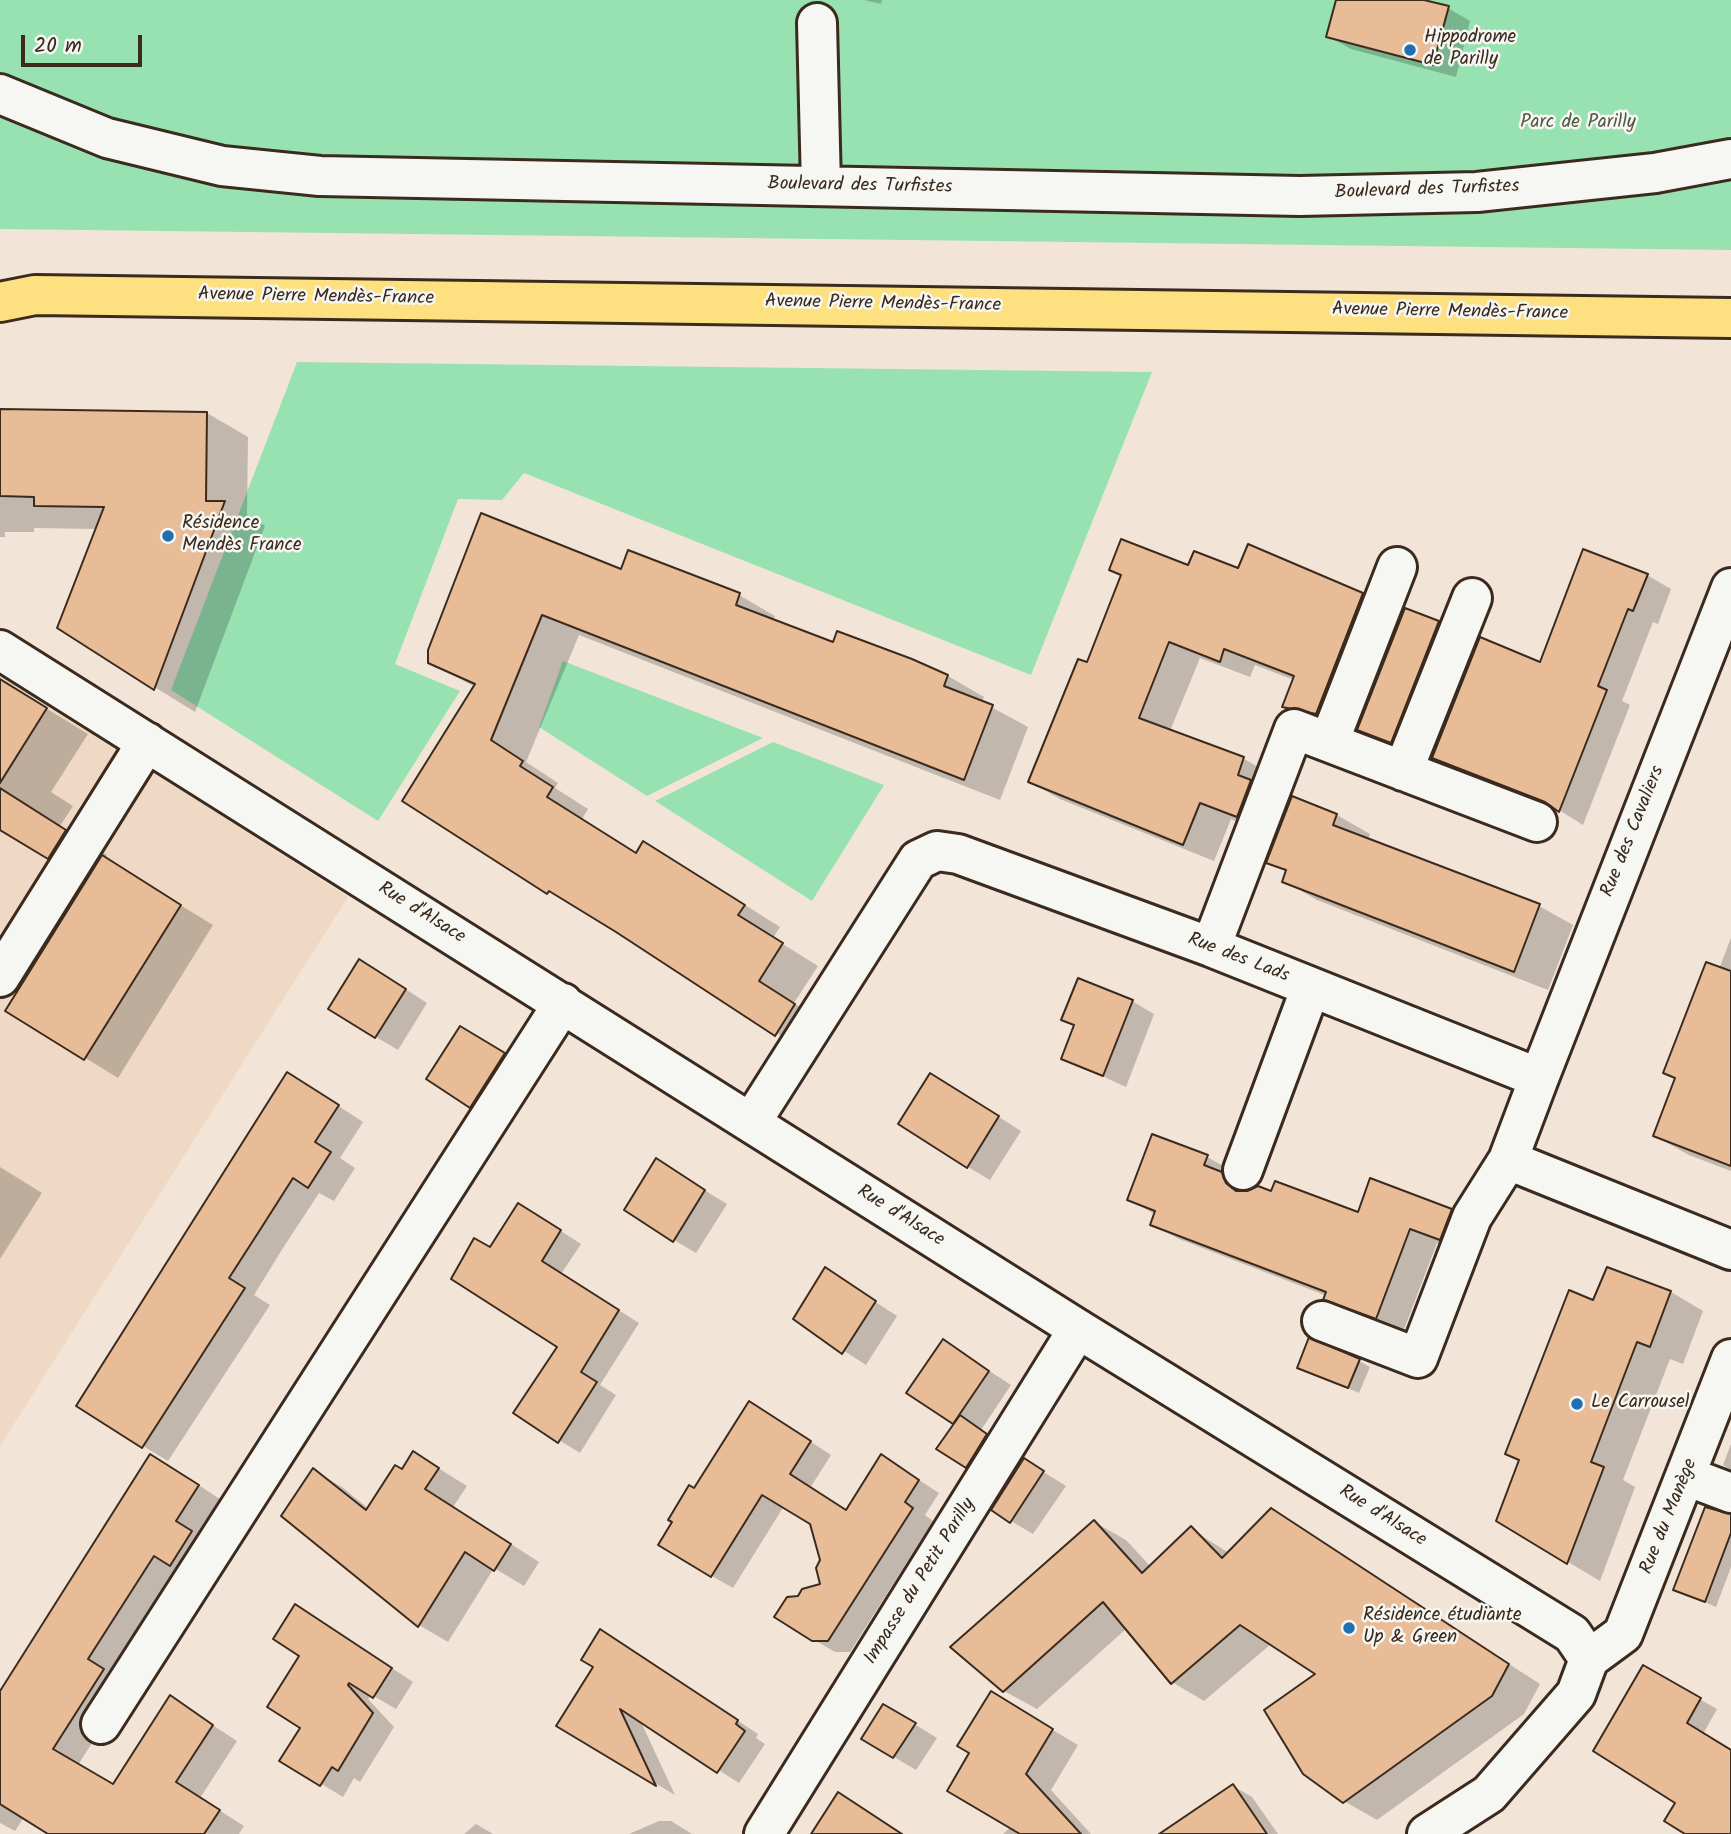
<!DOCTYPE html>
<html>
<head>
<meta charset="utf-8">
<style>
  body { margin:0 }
  #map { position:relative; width:1731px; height:1834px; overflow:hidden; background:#f2e5d7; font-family:Kalam,sans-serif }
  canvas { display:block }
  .scale { position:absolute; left:21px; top:35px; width:121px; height:32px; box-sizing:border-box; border:4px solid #3b2a1e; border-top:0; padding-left:9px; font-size:21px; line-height:24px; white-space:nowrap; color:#3b2a1e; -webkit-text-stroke:5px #f6f6f2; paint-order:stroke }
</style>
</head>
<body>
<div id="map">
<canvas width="1731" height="1834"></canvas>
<div class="scale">20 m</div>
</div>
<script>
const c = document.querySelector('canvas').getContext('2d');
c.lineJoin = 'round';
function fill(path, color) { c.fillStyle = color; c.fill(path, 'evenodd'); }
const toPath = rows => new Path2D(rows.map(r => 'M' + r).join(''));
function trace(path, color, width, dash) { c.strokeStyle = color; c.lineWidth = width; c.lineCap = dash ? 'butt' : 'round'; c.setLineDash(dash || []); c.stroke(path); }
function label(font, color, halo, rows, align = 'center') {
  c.font = font + ' Kalam,sans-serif'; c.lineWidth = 5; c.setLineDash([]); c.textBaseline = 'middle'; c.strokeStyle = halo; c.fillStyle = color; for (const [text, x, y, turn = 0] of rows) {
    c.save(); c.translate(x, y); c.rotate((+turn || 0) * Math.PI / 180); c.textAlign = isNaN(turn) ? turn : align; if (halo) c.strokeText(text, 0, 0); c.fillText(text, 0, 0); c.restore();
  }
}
const built = toPath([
  [0,674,348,897,0,1446]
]);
const green = toPath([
  [0,0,1731,0,1731,250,0,229],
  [297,362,1152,372,1031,675,524,473,502,500,458,499,395,664,460,691,378,821,171,690],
  [563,661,763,738,647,796,539,727],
  [773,742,884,785,812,901,655,801]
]);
const shadow = toPath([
  [864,0,882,0,881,4],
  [1338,0,1418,0,1448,8,1470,21,1456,77,1351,49,1328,36],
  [0,411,207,413,248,437,247,515,265,526,195,712,59,628,97,529,34,528,34,532,5,532,5,537,0,537],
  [1249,546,1363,594,1393,612,1314,723,1284,706,1294,680,1255,665,1250,677,1200,658,1170,731,1244,759,1274,776,1267,833,1231,819,1214,861,1060,799,1030,782,1088,665,1122,576,1111,570,1239,571],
  [622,571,739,595,775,616,773,621,834,644,948,676,984,697,982,702,1028,727,1000,800,579,635,526,762,558,783,555,788,588,809,582,819,638,854,644,843,680,864,780,927,773,938,818,966,794,1003,830,1027,812,1055,404,801,475,687,429,662],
  [1647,575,1671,589,1658,624,1653,622,1622,701,1630,705,1583,825,1559,810,1458,771,1434,758],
  [1438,622,1448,629,1402,747,1359,729],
  [0,680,88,734,51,792,73,806,60,826,107,855,105,859,213,925,118,1078,7,1010,88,881,0,828],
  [1337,815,1370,834,1368,840,1539,906,1573,925,1548,990,1317,900,1284,881,1287,872,1269,862],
  [1731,938,1731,1171,1689,1155,1655,1136,1677,1080,1665,1073,1719,969],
  [382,974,427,1003,398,1050,376,1037],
  [1132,1001,1154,1014,1126,1087,1063,1058,1076,1026,1063,1019],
  [481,1040,525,1067,492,1119,471,1106],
  [953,1088,1021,1131,990,1180,968,1167],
  [314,1090,363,1122,340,1158,355,1168,334,1201,319,1193,283,1248,254,1295,270,1305,168,1461,143,1446],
  [1153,1136,1207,1157,1234,1172,1231,1179,1249,1192,1359,1214,1451,1210,1477,1225,1466,1254,1437,1243,1403,1332,1352,1314,1325,1299,1327,1296,1179,1239,1152,1224,1156,1215,1129,1199],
  [0,1167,42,1193,0,1259],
  [678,1174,727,1204,696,1253,674,1240],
  [539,1217,581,1244,561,1274,639,1323,600,1385,616,1395,580,1453,515,1413,559,1346,490,1249],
  [1608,1269,1671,1292,1703,1311,1683,1364,1670,1359,1623,1480,1635,1487,1600,1581,1498,1520,1521,1462,1507,1454,1594,1302],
  [826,1270,897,1316,866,1365,795,1319],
  [943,1341,1011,1385,981,1430,1008,1448,989,1479,967,1466,957,1423,954,1423],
  [1359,1361,1370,1367,1359,1393,1299,1367],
  [770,1415,831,1455,810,1488,847,1511,882,1456,939,1493,925,1515,933,1521,850,1652,835,1652,813,1639,822,1585,822,1560,812,1523,784,1506,733,1588,712,1576,695,1491],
  [1731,1444,1731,1470,1723,1465],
  [414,1453,467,1486,453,1507,539,1562,524,1586,494,1568,448,1642,419,1625,283,1515,313,1470,342,1487,369,1509,403,1471],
  [1024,1460,1066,1486,1033,1534,1011,1521],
  [177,1471,223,1501,129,1685,78,1765,114,1786,170,1697,237,1741,200,1798,244,1826,239,1834,51,1834,24,1817,15,1831,0,1823,0,1694],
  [1271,1511,1540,1684,1524,1714,1377,1820,1344,1801,1318,1674,1271,1644,1204,1701,1172,1682,1127,1628,1037,1709,1004,1691,1094,1522,1126,1540,1151,1567,1191,1529,1229,1553],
  [1731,1515,1731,1567,1716,1607,1675,1589],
  [317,1619,413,1682,396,1709,372,1695,368,1699,394,1727,360,1782,354,1778,343,1797,282,1760,303,1728,302,1655],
  [621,1644,758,1734,756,1738,765,1744,739,1783,640,1720,675,1795,559,1726,595,1667],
  [1644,1668,1717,1709,1703,1734,1731,1751,1731,1834,1688,1834,1677,1803],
  [992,1694,1078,1745,1051,1790,1091,1834,1003,1834,1011,1827,972,1753],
  [906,1719,937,1738,916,1770,864,1739],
  [1233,1786,1252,1797,1278,1834,1189,1834],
  [659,1821,671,1821,692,1834,629,1834],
  [476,1824,493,1834,464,1834]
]);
const building = toPath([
  [1336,0,1424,0,1449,6,1433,65,1326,37,1336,0],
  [0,409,207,412,206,501,225,501,154,690,57,628,104,507,34,506,34,497,0,496,0,409],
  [481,513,621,569,628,550,740,593,736,605,833,642,837,631,912,659,948,675,944,686,993,705,964,780,542,615,491,740,523,761,520,766,553,787,547,797,636,853,643,841,745,905,738,915,783,943,759,981,795,1004,775,1036,616,932,549,891,547,894,402,801,475,684,428,663,428,650,481,513],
  [1121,539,1188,565,1194,551,1238,568,1248,544,1363,593,1316,714,1282,707,1294,676,1224,649,1220,662,1169,642,1139,718,1244,757,1238,775,1251,780,1237,817,1200,803,1183,845,1028,782,1078,659,1087,662,1121,575,1109,570,1121,539],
  [1583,549,1648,574,1633,611,1628,609,1598,686,1607,690,1559,812,1545,802,1432,758,1480,637,1540,662,1583,549],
  [1405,608,1439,621,1391,743,1357,730,1405,608],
  [0,679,47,708,0,783,0,679],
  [0,788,66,830,48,859,0,830,0,788],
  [1292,796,1337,814,1333,825,1540,904,1514,972,1282,882,1286,870,1266,863,1292,796],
  [102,855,181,905,84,1060,5,1011,102,855],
  [359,959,406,989,375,1038,328,1009,359,959],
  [1706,962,1731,971,1731,1166,1653,1136,1675,1078,1663,1073,1706,962],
  [1078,978,1133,1000,1103,1076,1061,1059,1074,1025,1061,1020,1078,978],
  [460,1026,505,1053,470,1108,426,1079,460,1026],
  [287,1072,339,1105,315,1142,331,1152,308,1188,293,1178,258,1233,229,1278,245,1288,142,1448,76,1406,287,1072],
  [930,1073,999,1116,967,1168,898,1124,930,1073],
  [1152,1134,1208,1155,1204,1165,1222,1172,1226,1183,1236,1191,1247,1191,1258,1186,1271,1191,1275,1181,1358,1212,1370,1178,1452,1209,1440,1240,1410,1229,1376,1319,1323,1300,1326,1292,1150,1225,1155,1211,1127,1200,1152,1134],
  [656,1158,705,1190,673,1242,624,1210,656,1158],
  [518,1203,561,1230,542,1261,619,1310,581,1372,597,1382,558,1443,513,1413,557,1347,451,1279,474,1238,490,1247,518,1203],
  [825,1267,876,1301,842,1354,793,1319,825,1267],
  [1607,1267,1671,1291,1650,1347,1637,1342,1591,1462,1604,1467,1567,1564,1496,1521,1519,1460,1505,1454,1569,1290,1593,1300,1607,1267],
  [1309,1337,1360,1359,1348,1388,1297,1368,1309,1337],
  [943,1339,989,1371,953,1424,906,1393,943,1339],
  [749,1401,811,1441,790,1474,846,1510,881,1454,919,1480,905,1502,913,1508,828,1641,812,1641,774,1617,787,1597,798,1596,802,1589,820,1584,816,1568,820,1560,810,1524,762,1495,711,1577,658,1545,672,1522,668,1520,689,1485,694,1488,749,1401],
  [960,1415,987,1434,966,1468,936,1449,960,1415],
  [413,1451,439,1468,425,1489,511,1544,494,1571,465,1552,418,1627,281,1516,313,1468,366,1510,395,1465,402,1469,413,1451],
  [150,1454,199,1485,176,1521,192,1531,170,1566,154,1556,88,1659,104,1669,53,1749,113,1784,170,1695,213,1725,176,1782,220,1810,204,1834,48,1834,0,1804,0,1691,150,1454],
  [1024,1458,1044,1471,1010,1523,991,1510,1024,1458],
  [1705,1507,1731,1514,1731,1533,1705,1602,1673,1590,1705,1507],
  [1271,1508,1509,1664,1492,1696,1343,1803,1303,1774,1264,1710,1315,1674,1240,1625,1171,1684,1103,1602,1003,1692,950,1647,1094,1520,1142,1573,1191,1526,1222,1558,1271,1508],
  [295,1604,392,1668,373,1698,349,1683,348,1685,373,1713,338,1771,332,1767,320,1786,279,1761,300,1728,267,1707,299,1656,273,1639,295,1604],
  [600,1629,738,1720,736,1724,745,1731,717,1773,620,1709,656,1786,556,1726,593,1667,581,1660,600,1629],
  [1643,1665,1701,1698,1687,1723,1731,1750,1731,1834,1685,1834,1664,1821,1675,1803,1593,1751,1643,1665],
  [991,1691,1053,1729,1026,1774,1081,1834,1020,1834,947,1791,969,1753,957,1746,991,1691],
  [883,1704,916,1723,893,1758,861,1739,883,1704],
  [1233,1784,1267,1834,1159,1834,1233,1784],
  [838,1792,902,1834,811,1834,838,1792]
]);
const minor = toPath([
  [817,23,821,186],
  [0,94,107,138,222,166,320,176,1300,196,1477,192,1655,173,1731,159],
  [0,650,1078,1329,1572,1634,1589,1659,1576,1694,1489,1794,1427,1834],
  [1329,742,1397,567],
  [1403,771,1472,598],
  [1211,947,1294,729,1537,822],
  [0,977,147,742],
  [1539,1078,1731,588],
  [752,1121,918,860,937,851,958,854,1211,947,1539,1078,1508,1160,1472,1217,1418,1358,1322,1321],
  [1508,1160,1731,1250],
  [1243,1170,1311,987],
  [1686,1476,1731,1493],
  [1589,1659,1623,1634,1731,1359],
  [101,1724,563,1003],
  [764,1834,1078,1329]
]);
const major = toPath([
  [0,302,35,295,1731,318]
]);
const markers = [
  [1410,50,7,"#1f6fb2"],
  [168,536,7,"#1f6fb2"],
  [1577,1404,7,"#1f6fb2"],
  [1349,1628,7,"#1f6fb2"]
];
const poiNames = [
  ["Hippodrome",1424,39],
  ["de Parilly",1424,61],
  ["Résidence",182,525],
  ["Mendès France",182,547],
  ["Le Carrousel",1591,1404],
  ["Résidence étudiante",1363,1617],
  ["Up & Green",1363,1639]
];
const parkNames = [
  ["Parc de Parilly",1578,124]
];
const streetNames = [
  ["Boulevard des Turfistes",860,187,1],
  ["Boulevard des Turfistes",1427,191,-2],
  ["Avenue Pierre Mendès-France",316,298,1],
  ["Avenue Pierre Mendès-France",883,305,1],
  ["Avenue Pierre Mendès-France",1450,313,1],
  ["Rue des Cavaliers",1634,832,-68],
  ["Rue d'Alsace",421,914,32],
  ["Rue des Lads",1238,959,21],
  ["Rue d'Alsace",900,1217,32],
  ["Rue d'Alsace",1382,1517,32],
  ["Rue du Manège",1670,1517,-68],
  ["Impasse du Petit Parilly",921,1582,-58]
];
fill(built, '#efd9c4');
fill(green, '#98e2b2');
fill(shadow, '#0003');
fill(building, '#e7bc97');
trace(building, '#3b2a1e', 2);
trace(minor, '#3b2a1e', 44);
trace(major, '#3b2a1e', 44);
trace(minor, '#f6f6f2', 38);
trace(major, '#fde080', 38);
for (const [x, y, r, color] of markers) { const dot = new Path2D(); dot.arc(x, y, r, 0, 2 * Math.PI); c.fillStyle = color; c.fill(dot); trace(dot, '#f6f6f2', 2.5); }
label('19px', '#3b2a1e', '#f6f6f2', poiNames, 'left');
label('19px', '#525843', '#f6f6f2', parkNames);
label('19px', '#3b2a1e', '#f6f6f2', streetNames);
</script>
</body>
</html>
